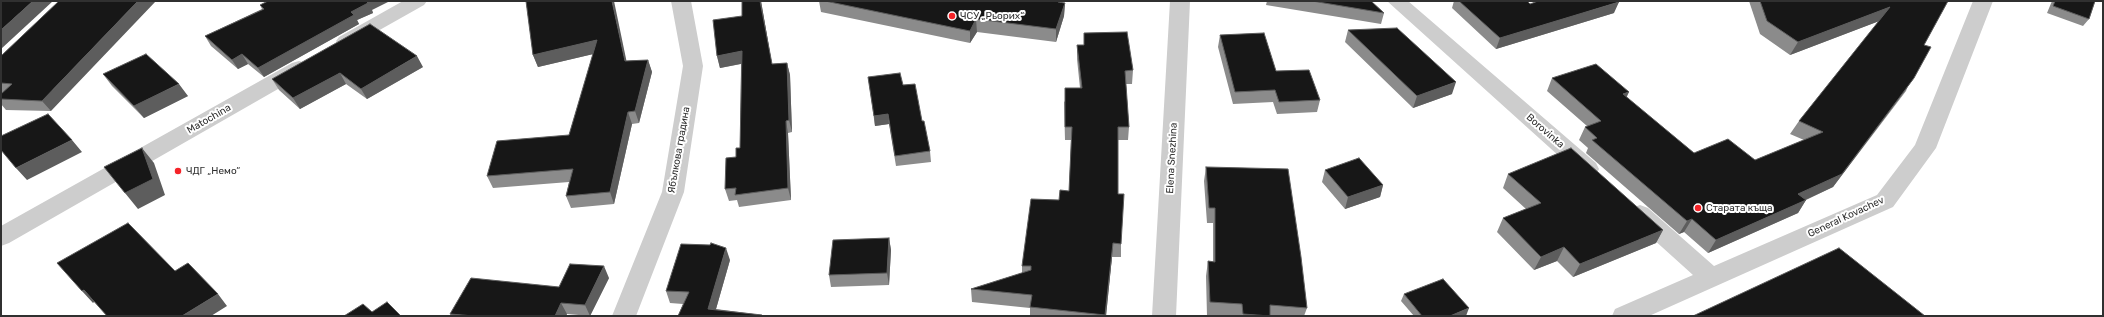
<!DOCTYPE html>
<html>
<head>
<meta charset="utf-8">
<style>
  body { margin:0 }
  #map { position:relative; width:2104px; height:317px; overflow:hidden; background:#fff; font-family:Rubik,sans-serif }
  canvas { display:block }
  .frame { position:absolute; inset:0; border:2px solid #303030; pointer-events:none }
</style>
</head>
<body>
<div id="map">
<canvas width="2104" height="317"></canvas>
<div class="frame"></div>
</div>
<script>
const c = document.querySelector('canvas').getContext('2d');
c.lineJoin = 'round';
const toPath = rows => new Path2D(rows.map(r => 'M' + r).join(''));
function fill(path, color) { c.fillStyle = color; c.fill(path, 'evenodd'); }
function trace(path, color, width, dash) { c.strokeStyle = color; c.lineWidth = width; c.lineCap = dash ? 'butt' : 'round'; c.setLineDash(dash || []); c.stroke(path); }
function label(font, color, halo, rows, align = 'center') {
  c.font = font + ' Rubik,sans-serif'; c.lineWidth = 4; c.setLineDash([]); c.textBaseline = 'middle'; c.strokeStyle = halo; c.fillStyle = color; for (const [text, x, y, turn = 0] of rows) {
    c.save(); c.translate(x, y); c.rotate((+turn || 0) * Math.PI / 180); c.textAlign = isNaN(turn) ? turn : align; if (halo) c.strokeText(text, 0, 0); c.fillText(text, 0, 0); c.restore();
  }
}
const minor = toPath([
  [403,1,427,1,424,5,353,45,346,47,339,45,336,41,339,37,403,1],
  [671,1,691,1,703,66,684,192,636,316,612,316,662,192,683,66,671,1],
  [1170,1,1190,1,1176,316,1152,316,1170,1],
  [1387,1,1408,1,1596,163,1599,169,1596,175,1588,177,1580,175,1387,1],
  [1973,1,1993,1,1936,148,1893,207,1649,316,1612,316,1615,309,1693,275,1632,220,1628,214,1632,208,1640,205,1648,208,1714,266,1877,195,1915,145,1973,1],
  [299,61,306,63,309,68,306,73,9,243,1,246,1,226,292,63,299,61]
]);
const wall = toPath([
  [59,1,51,111,6,110,1,104,1,94,2,94,1,94,1,56],
  [526,1,626,61,648,60,652,72,639,123,632,124,614,204,571,208,566,196,569,182,493,188,487,176,569,135,593,54,538,67,533,55],
  [761,1,772,64,787,63,790,75,792,132,788,133,791,200,739,207,737,200,729,201,725,189,736,157,740,148,741,64,720,68,717,56,742,16],
  [819,1,1060,1,1060,3,1065,3,1064,16,1056,42,977,32,970,43,821,12],
  [1267,1,1371,1,1384,13,1381,24,1266,5],
  [1454,1,1527,1,1530,4,1614,13,1496,49,1452,8],
  [1749,1,1948,1,1924,45,1906,91,1833,187,1806,200,1798,213,1708,253,1684,232,1679,234,1586,153,1588,148,1579,140,1585,127,1587,126,1547,91,1552,78,1627,98,1694,153,1755,160,1804,140,1790,134,1799,121,1879,21,1790,55,1760,34],
  [2052,1,2095,1,2089,19,2083,26,2047,13],
  [260,5,372,10,373,13,357,20,359,24,264,77,248,64,238,69,211,46,205,36,262,9],
  [1348,30,1452,94,1413,108,1345,42],
  [1220,35,1276,71,1320,100,1317,112,1277,114,1273,102,1233,104,1218,47],
  [1077,45,1133,70,1132,84,1126,84,1129,127,1128,140,1118,140,1118,194,1121,244,1121,257,1112,257,1106,316,1030,316,1030,308,972,302,971,289,1022,273,1022,266,1059,200,1069,191,1071,140,1065,140,1064,102,1080,88,1077,59],
  [423,67,367,99,346,84,300,109,279,90,272,79],
  [103,74,188,96,144,118,112,86],
  [868,77,903,85,922,121,930,151,931,162,896,166,889,124,875,126],
  [1206,167,1307,308,1304,316,1207,316,1206,276,1208,261,1213,262,1213,223,1207,223,1204,181],
  [1325,170,1383,185,1380,197,1345,209,1322,182],
  [1508,174,1663,230,1656,243,1573,277,1557,261,1534,270,1497,232,1503,218,1526,209,1503,188],
  [889,238,891,250,889,285,831,287,829,275],
  [730,260,716,309,762,315,762,316,678,316,683,304,670,303,666,291],
  [609,278,590,316,567,314,566,316,451,316,450,314,559,287],
  [1404,294,1466,316,1414,316,1401,301]
]);
const shadedWall = toPath([
  [33,1,53,1,1,49,1,30],
  [138,1,156,1,51,111,42,101],
  [366,1,390,1,372,10,373,13,357,20,359,24,264,77,258,68,351,12],
  [612,1,614,1,629,73,625,61],
  [760,1,761,1,774,76,772,64],
  [1619,2,1614,13,1496,49,1500,38],
  [1065,3,1064,16,1056,42,1056,29],
  [1890,7,1882,20,1790,55,1798,42],
  [976,19,977,32,970,43,970,31],
  [597,40,602,52,538,67,533,55],
  [742,51,745,63,720,68,717,56],
  [242,54,248,64,238,69,232,60],
  [417,56,423,67,367,99,361,89],
  [648,60,652,72,639,123,635,111],
  [787,63,790,75,792,132,789,120],
  [340,73,346,84,300,109,293,98],
  [1914,78,1833,187,1790,207,1798,194],
  [1456,82,1452,94,1413,108,1417,96],
  [179,84,188,96,144,118,134,106],
  [1629,92,1623,105,1623,94],
  [628,112,632,124,614,204,610,192],
  [888,114,889,124,875,126,874,116],
  [786,121,788,133,791,200,788,188],
  [72,140,82,152,27,180,16,168],
  [142,148,154,163,165,195,138,209,125,193],
  [1383,185,1380,197,1345,209,1348,197],
  [1806,200,1798,213,1708,253,1716,240],
  [1692,219,1684,232,1679,234,1687,221],
  [1663,230,1656,243,1573,277,1580,264],
  [889,238,891,250,889,285,887,273],
  [1113,243,1112,257,1106,316,1105,316],
  [1564,247,1557,261,1534,270,1541,257],
  [726,248,730,260,714,316,708,309],
  [604,266,609,278,590,316,585,305],
  [84,290,95,301,93,303,82,291],
  [218,294,227,306,211,316,182,316],
  [561,303,567,314,566,316,555,316],
  [1469,308,1466,316,1450,316]
]);
const building = toPath([
  [1,1,33,1,1,30,1,1],
  [59,1,138,1,42,101,1,99,1,94,12,84,1,83,1,56,59,1],
  [268,1,366,1,368,3,351,12,354,15,258,68,242,54,232,60,205,36,264,9,260,5,268,1],
  [526,1,612,1,625,61,648,60,635,111,628,112,610,192,566,196,573,169,487,176,497,141,569,135,597,40,533,55,526,1],
  [742,1,760,1,772,64,787,63,789,120,786,121,788,188,735,195,736,188,725,189,726,158,736,157,736,148,740,148,742,51,717,56,713,20,742,16,742,1],
  [825,1,1058,1,1058,2,1065,3,1056,29,976,19,970,31,825,1],
  [1312,1,1371,1,1384,13,1312,1],
  [1459,1,1527,1,1530,4,1538,1,1617,1,1619,2,1500,38,1459,1],
  [1760,1,1948,1,1924,45,1931,47,1914,78,1842,174,1798,194,1806,200,1716,240,1692,219,1687,221,1592,140,1597,138,1585,127,1601,121,1552,78,1596,64,1629,92,1623,94,1694,153,1728,139,1755,160,1823,132,1799,121,1890,7,1798,42,1767,21,1760,1],
  [2055,1,2095,1,2089,19,2053,6,2055,1],
  [370,24,417,56,361,89,340,73,293,98,272,79,370,24],
  [1397,28,1456,82,1417,96,1348,30,1397,28],
  [1127,32,1133,70,1125,71,1129,127,1118,127,1118,194,1124,194,1121,244,1113,243,1105,315,1030,307,1032,295,971,289,1031,270,1031,266,1022,266,1031,199,1059,200,1060,190,1069,191,1072,127,1065,127,1065,88,1082,88,1077,45,1084,45,1084,33,1127,32],
  [1264,33,1276,71,1309,70,1320,100,1279,102,1275,90,1235,92,1220,35,1264,33],
  [146,54,179,84,134,106,103,74,146,54],
  [900,73,903,85,915,84,922,121,924,121,930,151,895,156,888,114,874,116,868,77,900,73],
  [48,114,72,140,16,168,1,150,1,136,48,114],
  [142,148,153,179,125,193,104,167,142,148],
  [1571,148,1663,230,1580,264,1564,247,1541,257,1503,218,1541,203,1508,174,1571,148],
  [1359,158,1383,185,1348,197,1325,170,1359,158],
  [1206,167,1288,169,1301,257,1307,308,1270,305,1270,316,1243,314,1242,304,1210,302,1208,261,1215,262,1215,208,1209,208,1206,167],
  [128,223,175,271,188,263,218,294,182,316,107,316,84,290,82,291,57,263,128,223],
  [889,238,887,273,829,275,833,240,889,238],
  [711,243,726,248,708,309,762,315,761,316,678,316,689,292,666,291,681,244,710,245,711,243],
  [1839,248,1925,316,1693,316,1839,248],
  [570,264,604,266,585,305,561,303,555,316,474,316,450,314,471,278,559,287,570,264],
  [1443,279,1469,308,1450,316,1422,316,1404,294,1443,279],
  [387,302,401,316,344,316,363,304,372,312,387,302]
]);
const markers = [
  [952,16,4,"#f52328"],
  [178,171,4,"#f52328"],
  [1698,208,4,"#f52328"]
];
const poiNames = [
  ["ЧСУ „Рьорих“",960,16],
  ["ЧДГ „Немо“",186,171],
  ["Старата къща",1706,208]
];
const streetNames = [
  ["Matochina",209,119,-30],
  ["Borovinka",1545,131,41],
  ["Ябълкова градина",679,150,-80],
  ["Elena Snezhina",1172,158,-87],
  ["General Kovachev",1846,217,-25]
];
fill(minor, '#cdcdcd');
fill(wall, '#8b8b8b');
fill(shadedWall, '#5d5d5d');
fill(building, '#171717');
trace(building, '#5d5d5d', 1);
for (const [x, y, r, color] of markers) { const dot = new Path2D(); dot.arc(x, y, r, 0, 2 * Math.PI); c.fillStyle = color; c.fill(dot); trace(dot, '#fff', 1.5); }
label('10px', '#303030', '#fff', poiNames, 'left');
label('10px', '#303030', '#fff', streetNames);
</script>
</body>
</html>
